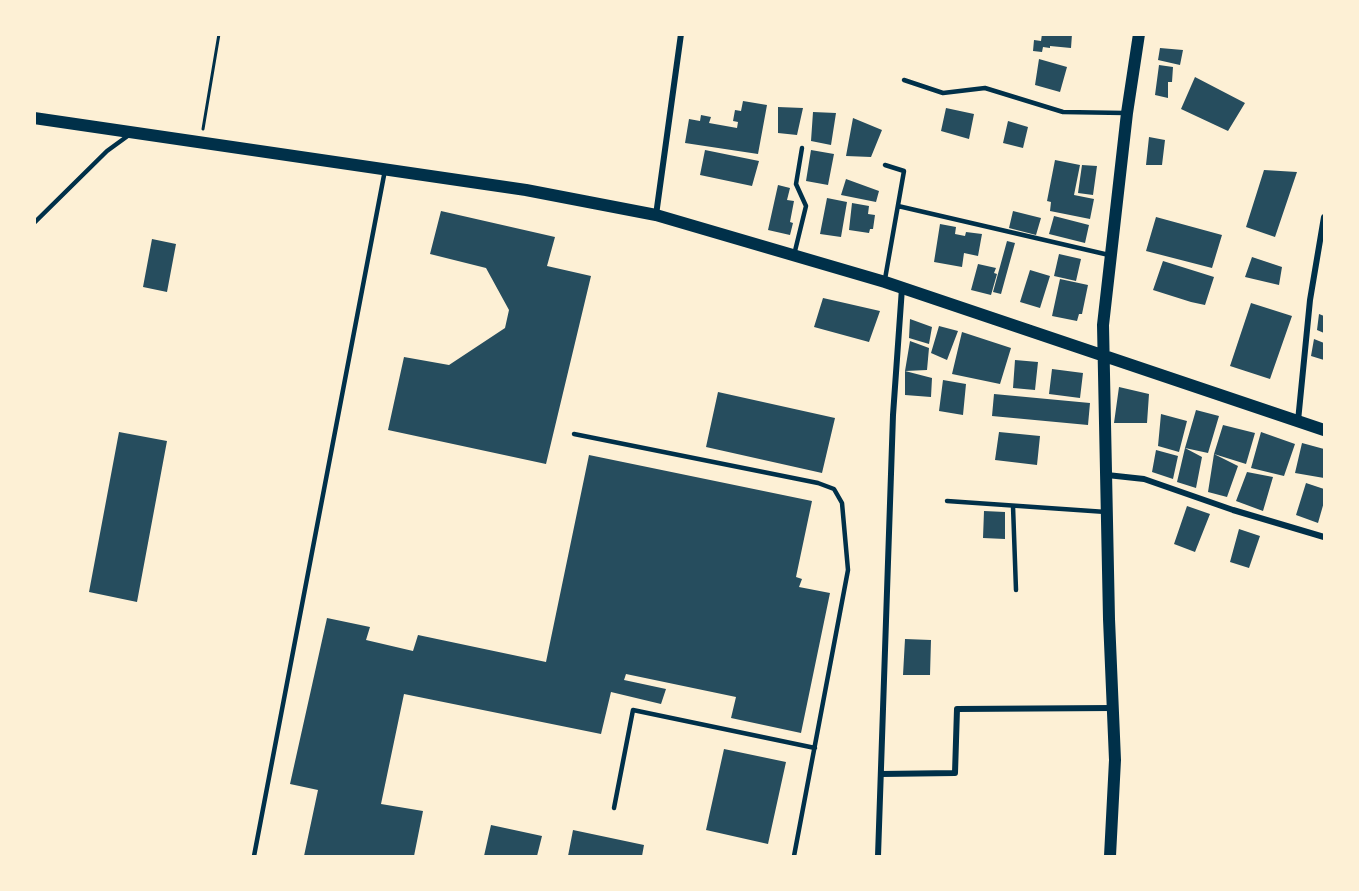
<!DOCTYPE html>
<html>
<head>
<meta charset="utf-8">
<style>
  body { margin:0 }
  #map { position:relative; width:1359px; height:891px; overflow:hidden; background:#fdf0d5; font-family:"PT Sans",sans-serif }
  canvas { display:block }
  .frame { position:absolute; inset:0; border:36px solid #fdf0d5; pointer-events:none }
</style>
</head>
<body>
<div id="map">
<canvas width="1359" height="891"></canvas>
<div class="frame"></div>
</div>
<script>
const c = document.querySelector('canvas').getContext('2d');
c.lineJoin = 'round';
function fill(path, color) { c.fillStyle = color; c.fill(path, 'evenodd'); }
const toPath = rows => new Path2D(rows.map(r => 'M' + r).join(''));
function trace(path, color, width, dash) { c.strokeStyle = color; c.lineWidth = width; c.lineCap = dash ? 'butt' : 'round'; c.setLineDash(dash || []); c.stroke(path); }
const building = toPath([
  [1042,34,1072,34,1071,48,1050,46,1050,48,1043,47,1042,52,1033,51,1034,40,1041,41],
  [1160,48,1183,50,1180,65,1158,60],
  [1039,59,1067,67,1060,92,1035,85],
  [1159,65,1173,67,1172,82,1168,82,1168,98,1155,95],
  [1195,77,1245,103,1228,131,1181,109],
  [743,101,767,105,758,154,685,143,689,119,700,121,701,115,711,117,709,123,737,128,738,122,733,121,735,110,741,111],
  [778,107,803,108,797,135,778,133],
  [946,108,974,114,969,139,941,131],
  [813,112,836,113,831,145,811,141],
  [853,118,882,130,871,157,846,156],
  [1008,121,1028,127,1023,148,1003,143],
  [1149,137,1165,140,1162,165,1146,165],
  [705,150,759,161,752,186,700,175],
  [811,150,834,154,828,185,806,181],
  [1055,160,1080,165,1074,195,1094,199,1090,219,1050,211,1051,202,1047,201],
  [1082,165,1097,166,1093,195,1078,193],
  [1264,170,1297,172,1275,237,1246,227],
  [846,179,879,191,876,202,841,195],
  [778,185,790,188,787,200,794,201,790,222,793,223,790,235,768,230],
  [827,198,847,202,841,237,820,234],
  [852,203,869,206,868,214,875,215,873,229,870,229,869,233,849,230],
  [441,211,555,237,547,266,591,276,546,464,388,430,404,357,449,365,505,328,509,310,486,268,430,254],
  [1013,211,1041,218,1036,235,1009,228],
  [1054,216,1089,225,1085,243,1049,234],
  [1156,217,1222,235,1212,268,1146,251],
  [940,224,956,227,955,234,965,236,966,232,982,234,978,256,964,253,962,267,934,262],
  [152,239,176,244,167,292,143,287],
  [1007,241,1015,243,1001,294,993,292],
  [1059,254,1081,259,1076,281,1054,276],
  [1252,257,1282,267,1279,285,1245,277],
  [1163,261,1214,277,1205,305,1191,302,1153,290],
  [978,264,996,268,994,273,997,274,991,295,971,290],
  [1030,270,1050,276,1040,308,1020,302],
  [1060,279,1088,285,1082,314,1079,314,1077,321,1052,316],
  [823,298,880,311,869,342,814,327],
  [1251,303,1292,316,1270,379,1230,366],
  [1319,314,1324,316,1324,333,1317,330],
  [910,319,932,327,929,344,909,338],
  [939,326,958,331,947,360,931,353],
  [962,332,1011,348,1000,384,952,374],
  [1314,339,1324,343,1324,360,1311,356],
  [910,341,929,348,927,370,905,371],
  [1015,360,1038,362,1035,390,1013,388],
  [1052,369,1083,373,1080,398,1049,394],
  [905,371,932,378,931,397,905,395],
  [943,380,966,384,963,415,939,411],
  [1119,387,1149,394,1147,423,1114,423],
  [718,392,835,418,822,473,706,447],
  [994,394,1090,403,1088,425,992,416],
  [1196,410,1219,416,1208,453,1185,448,1202,457,1196,488,1177,482,1185,448],
  [1161,414,1187,421,1179,452,1158,446],
  [1223,425,1255,433,1246,464,1214,454],
  [119,432,167,441,137,602,89,592],
  [999,432,1040,436,1037,465,995,460],
  [1261,432,1295,444,1284,476,1251,468],
  [1302,443,1324,449,1324,478,1295,473],
  [1156,450,1178,456,1173,479,1152,472],
  [1214,454,1238,466,1227,497,1208,492],
  [589,455,812,501,796,577,802,579,799,587,830,593,801,733,731,718,736,697,626,674,624,680,666,689,661,704,611,692,601,734,404,694,381,804,423,811,414,856,304,856,318,790,290,784,327,618,370,627,366,640,413,651,418,635,546,662],
  [1247,472,1273,477,1263,511,1236,501],
  [1306,483,1324,489,1324,502,1318,523,1296,515],
  [1187,506,1210,514,1195,552,1174,544],
  [984,511,1005,512,1005,539,983,538],
  [1239,529,1260,536,1249,568,1230,562],
  [905,639,931,640,930,675,903,675],
  [724,749,786,762,768,844,706,830],
  [491,825,542,836,537,856,484,856],
  [573,830,644,845,642,856,568,856]
]);
const path = toPath([
  [203,129,219,34]
]);
const service = toPath([
  [904,80,943,93,985,88,1063,112,1125,113],
  [898,206,1109,255],
  [34,223,107,151,129,135],
  [794,255,806,206,796,184,802,148],
  [885,279,904,171,885,165],
  [574,434,818,483,834,489,842,503,848,570,794,856],
  [947,501,1106,512],
  [1013,506,1016,590],
  [614,808,633,710,815,748],
  [254,856,385,170]
]);
const minor = toPath([
  [656,215,681,34],
  [1298,421,1310,300,1324,217],
  [1107,475,1144,479,1233,510,1324,537],
  [881,774,955,773,957,709,1112,708],
  [878,856,893,415,902,288]
]);
const secondary = toPath([
  [34,118,526,190,656,215,885,282,1324,430],
  [1110,856,1115,760,1109,619,1103,325,1127,113,1139,34]
]);
fill(building, '#264d5e');
trace(path, '#003049', 3);
trace(service, '#003049', 4.5);
trace(minor, '#003049', 6);
trace(secondary, '#003049', 12);
</script>
</body>
</html>
